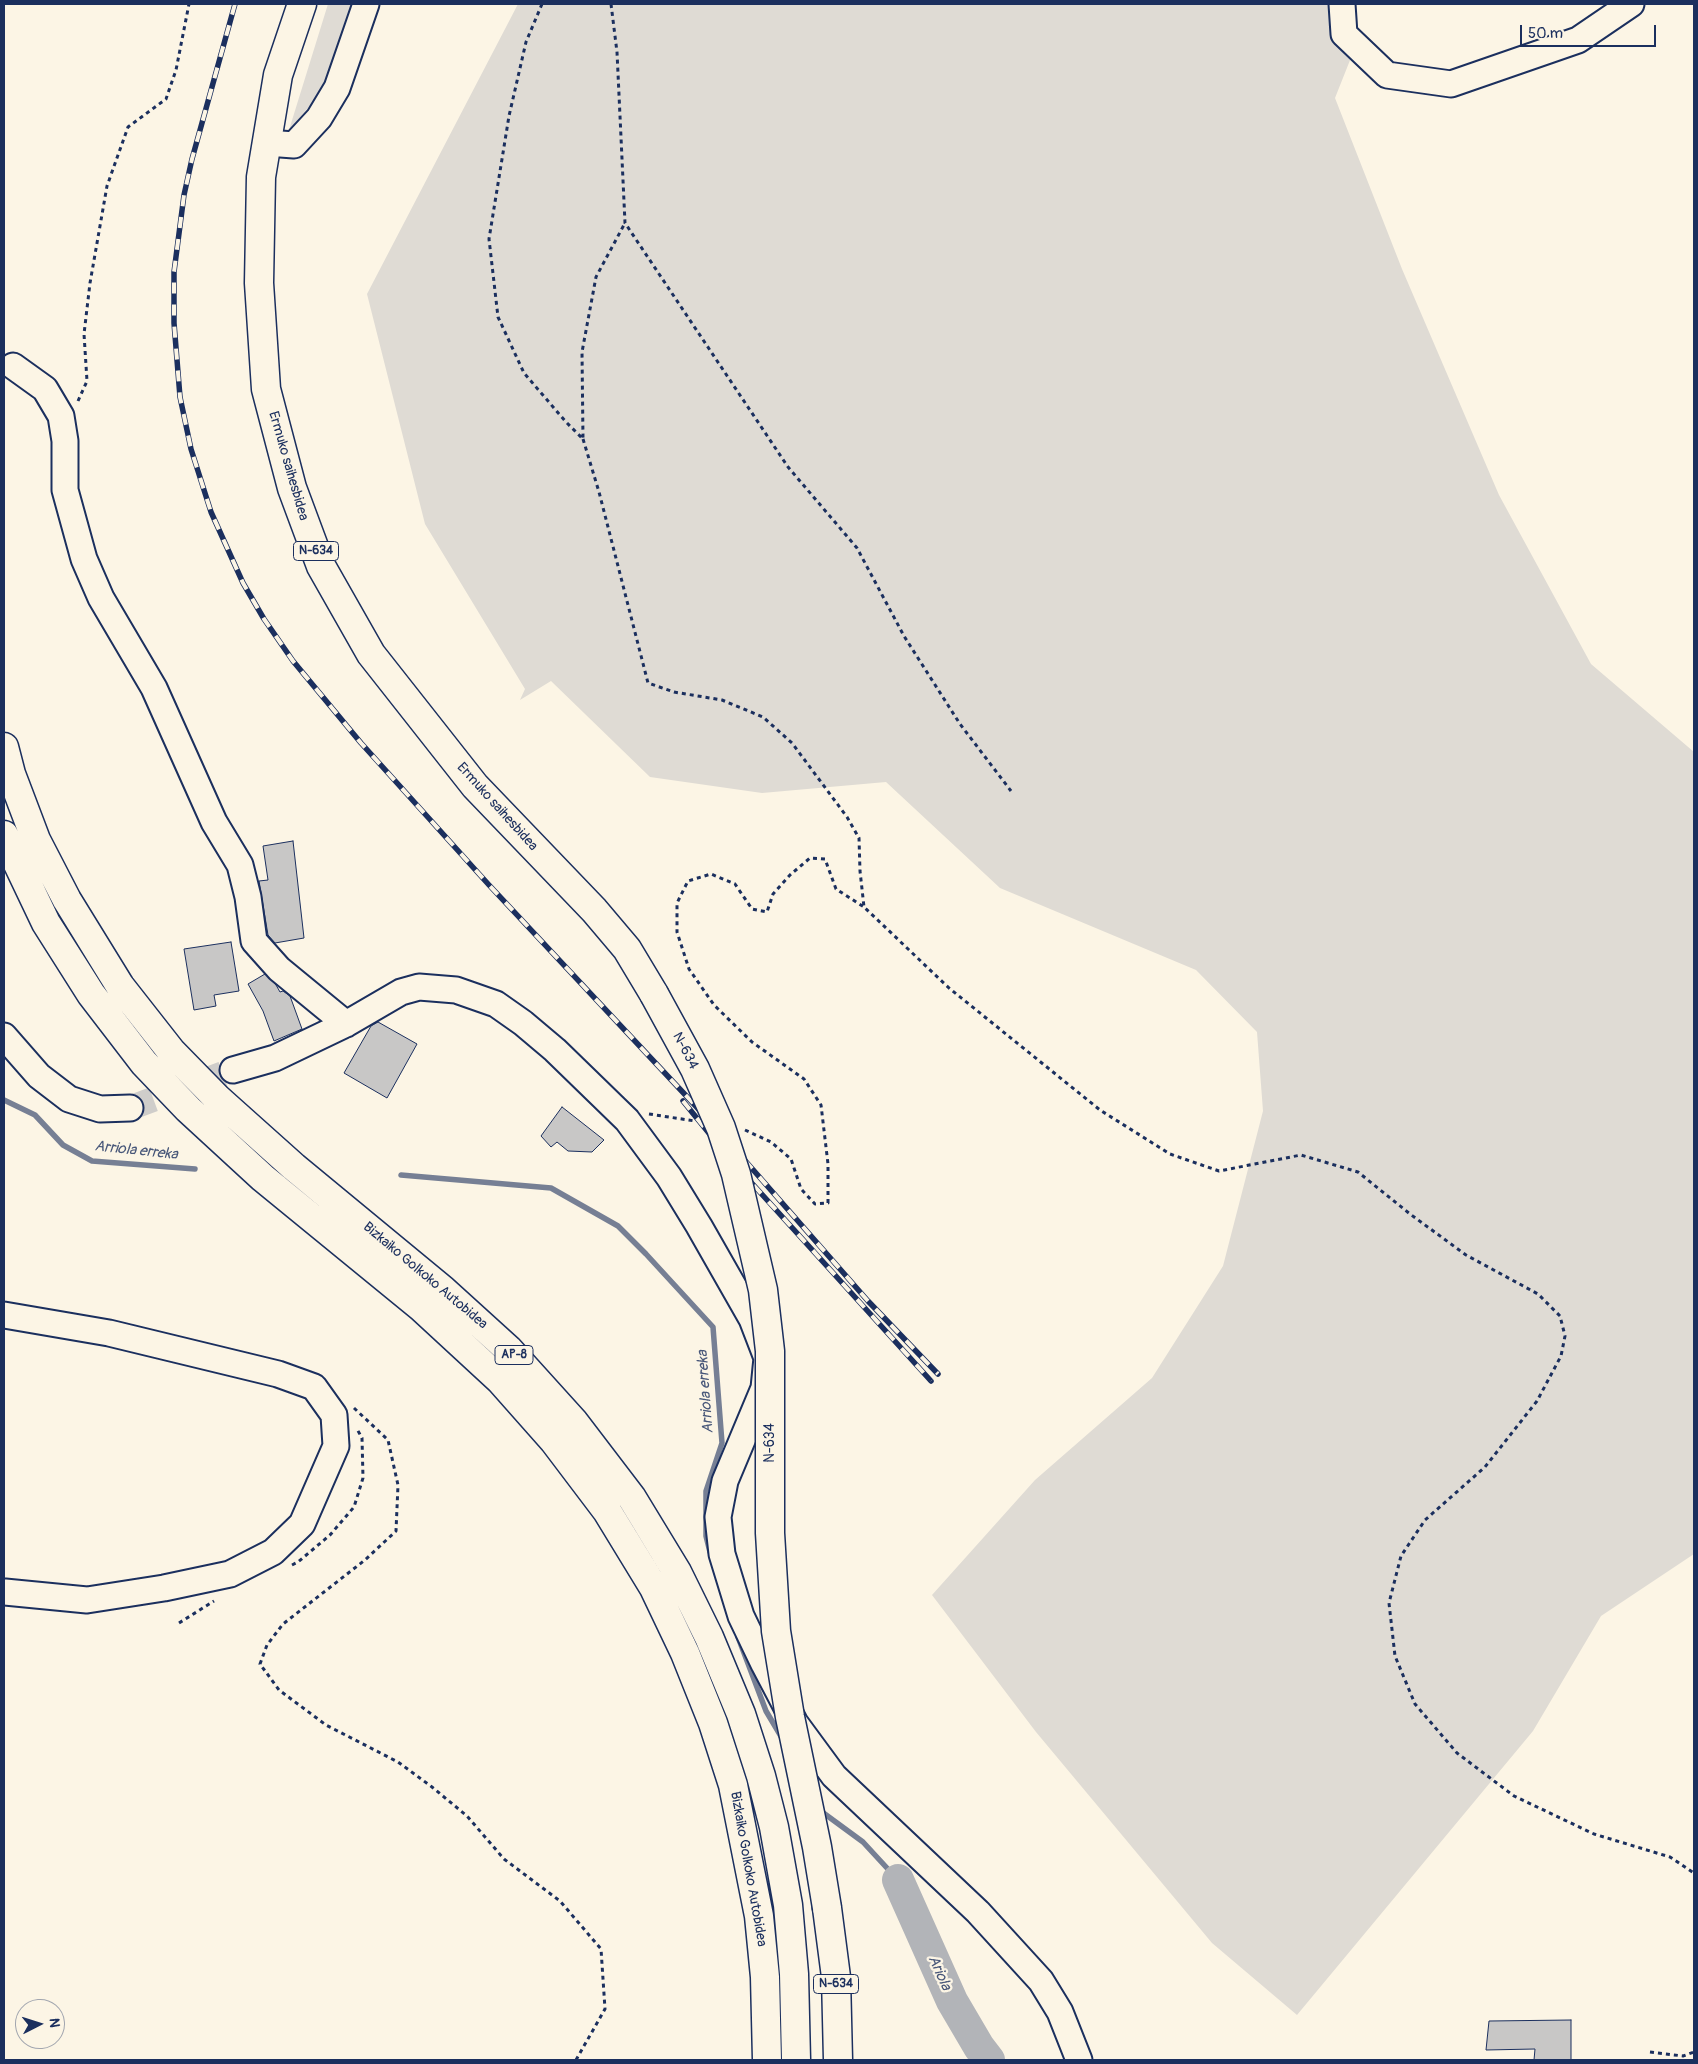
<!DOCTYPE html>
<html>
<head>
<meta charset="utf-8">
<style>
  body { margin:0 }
  #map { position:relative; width:1698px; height:2064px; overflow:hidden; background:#fcf5e5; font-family:Pangolin,sans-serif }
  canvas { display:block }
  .frame { position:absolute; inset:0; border:5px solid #1b2f5e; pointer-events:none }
  .north { position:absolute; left:15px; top:1999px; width:50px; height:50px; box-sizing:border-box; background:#fcf5e5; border:1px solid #a2a6af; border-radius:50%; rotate:85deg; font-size:14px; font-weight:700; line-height:20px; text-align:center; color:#1b2f5e }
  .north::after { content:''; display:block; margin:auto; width:18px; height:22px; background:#1b2f5e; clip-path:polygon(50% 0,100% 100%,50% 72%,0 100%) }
  .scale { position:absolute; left:1520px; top:25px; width:136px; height:22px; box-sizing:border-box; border:2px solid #1b2f5e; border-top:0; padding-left:6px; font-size:15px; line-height:18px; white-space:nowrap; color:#1b2f5e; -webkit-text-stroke:4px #fcf5e5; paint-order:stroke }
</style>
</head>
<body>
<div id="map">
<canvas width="1698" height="2064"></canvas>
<div class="frame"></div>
<div class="north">N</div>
<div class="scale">50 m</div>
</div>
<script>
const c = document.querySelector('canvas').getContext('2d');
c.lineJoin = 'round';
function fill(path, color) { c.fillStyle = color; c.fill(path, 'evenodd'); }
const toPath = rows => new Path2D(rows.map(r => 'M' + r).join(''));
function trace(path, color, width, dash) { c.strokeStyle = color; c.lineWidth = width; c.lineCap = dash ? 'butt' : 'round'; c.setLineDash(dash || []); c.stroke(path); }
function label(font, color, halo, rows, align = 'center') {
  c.font = font + ' Pangolin,sans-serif'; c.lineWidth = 4.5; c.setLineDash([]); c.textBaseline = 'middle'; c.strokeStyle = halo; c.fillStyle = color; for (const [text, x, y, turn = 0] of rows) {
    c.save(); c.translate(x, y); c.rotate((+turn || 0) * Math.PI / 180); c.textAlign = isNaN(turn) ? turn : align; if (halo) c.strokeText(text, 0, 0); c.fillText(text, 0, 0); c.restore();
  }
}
const green = toPath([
  [328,4,357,4,319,95,289,130],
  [518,4,1344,4,1360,35,1335,98,1402,269,1499,495,1591,664,1694,752,1694,1554,1601,1616,1533,1731,1297,2015,1212,1943,1036,1732,932,1595,1035,1480,1152,1378,1223,1266,1263,1111,1257,1032,1196,970,1000,888,886,782,762,793,650,777,551,681,520,700,525,689,425,524,367,294]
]);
const stream = toPath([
  [4,1100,35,1115,63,1145,92,1161,195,1169],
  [401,1175,551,1188,618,1226,646,1254,713,1327,722,1443,706,1491,706,1536,710,1552],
  [738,1637,766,1711,782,1738],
  [818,1809,863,1842,898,1880]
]);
const river = toPath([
  [898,1880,952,2001,979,2047,989,2060]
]);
const building = toPath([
  [293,841,304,938,275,943,268,935,259,881,268,880,263,846,293,841],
  [231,942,239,991,214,995,216,1006,194,1010,184,949,231,942],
  [265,974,276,985,280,992,283,991,290,996,302,1029,274,1041,263,1011,248,984,265,974],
  [378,1022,417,1044,387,1098,344,1073,371,1026,378,1022],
  [562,1107,604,1140,592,1152,568,1151,557,1142,551,1147,541,1136,562,1107],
  [1571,2020,1571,2060,1534,2060,1535,2049,1486,2050,1489,2021,1571,2020]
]);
const minorTunnel = toPath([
  [130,1108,233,1070]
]);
const path = toPath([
  [542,4,526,42,509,116,489,239,498,317,524,373,566,422,583,439,582,352,596,277,625,223],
  [611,4,617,52,625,223,788,467,857,548,904,636,960,724,1011,791],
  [78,401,87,381,84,334,90,283,107,186,128,127,166,99,176,70,189,4],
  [583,439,599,492,648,683,674,692,722,700,763,717,792,743,847,817,859,838,860,871,864,907,949,988,1100,1110,1170,1154,1219,1171,1301,1155,1358,1172,1410,1214,1466,1255,1538,1294,1560,1316,1565,1336,1561,1356,1537,1401,1485,1467,1425,1520,1401,1556,1389,1603,1395,1656,1415,1704,1457,1753,1514,1796,1594,1834,1670,1857,1694,1873],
  [649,1114,695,1121],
  [745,1130,771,1142,791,1159,801,1189,815,1204,828,1203,828,1164,821,1105,804,1079,752,1042,714,1005,689,969,677,932,677,903,688,881,711,874,735,884,752,909,767,912,773,894,790,875,810,858,825,859,836,889,864,907],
  [354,1408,388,1440,398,1485,396,1531,365,1560,283,1624,267,1645,260,1664,279,1690,326,1725,398,1762,432,1787,467,1816,504,1859,560,1901,601,1949,605,2009,576,2060],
  [292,1565,298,1562,330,1535,354,1507,363,1478,362,1438,357,1429],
  [179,1623,214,1601],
  [1650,2052,1683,2056,1694,2052]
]);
const minor = toPath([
  [1342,4,1344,34,1387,75,1451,84,1578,40,1631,4],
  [267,143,294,145,319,118,337,88,366,4],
  [13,366,45,389,61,416,65,441,65,490,84,559,101,598,154,688,214,822,240,865,248,897,254,941,279,969,346,1024],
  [4,1036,39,1076,69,1099,100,1109,130,1108],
  [233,1070,275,1058,346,1024,401,992,419,987,456,990,496,1004,523,1023,555,1050,627,1120,669,1177,699,1226,752,1319,767,1358,764,1388,725,1481,718,1517,722,1554,741,1616,764,1664,795,1723,834,1776,978,1912,1041,1981,1060,2012,1079,2060],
  [4,1315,109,1333,278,1374,314,1387,334,1415,336,1446,302,1524,273,1552,230,1574,164,1588,87,1600,5,1592]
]);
const highway = toPath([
  [302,4,278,75,261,177,259,283,266,389,292,488,321,566,371,654,475,786,594,910,627,949,654,994],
  [4,747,11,774,36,840,67,900,120,986,171,1051,218,1099,294,1167,443,1290,508,1349,574,1422,632,1498,677,1572,709,1637,741,1714,761,1776,774,1827,788,1905,794,1974,796,2060],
  [4,835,46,923,91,994,144,1063,188,1109,263,1178,422,1308,500,1380,554,1441,607,1511,654,1588,685,1653,713,1723,733,1785,759,1916,765,1977,767,2060],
  [827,1908,836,1977,838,2060]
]);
const rail = toPath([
  [235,4,192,159,184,195,174,272,174,323,180,397,191,449,211,512,243,583,264,619,293,661,361,743,489,885,720,1132,868,1301,938,1374],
  [683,1101,729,1158,931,1381]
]);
const highwayBridge = toPath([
  [654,994,695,1069,721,1128,736,1174,763,1290,770,1351,770,1533,776,1631,790,1717,817,1847,827,1908]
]);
const shields = [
  [316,551,45],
  [514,1355,38],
  [836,1984,45]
];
const shieldNames = [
  ["N-634",316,551],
  ["AP-8",514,1355],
  ["N-634",836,1984]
];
const streetNames = [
  ["Ermuko saihesbidea",288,466,74],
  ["Ermuko saihesbidea",497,807,48],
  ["N-634",685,1051,62],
  ["Bizkaiko Golkoko Autobidea",425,1276,40],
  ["N-634",770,1443,-90],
  ["Bizkaiko Golkoko Autobidea",748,1869,80]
];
const waterNames = [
  ["Arriola erreka",136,1151,6],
  ["Arriola erreka",706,1392,-94],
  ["Ariola",939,1973,66]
];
fill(green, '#dfdbd4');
trace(stream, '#767f94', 5.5);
trace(river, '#b2b4b8', 32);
fill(building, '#c8c7c6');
trace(building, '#1b2f5e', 1);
trace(minorTunnel, '#cfcdca', 25, [25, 12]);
trace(minor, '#1b2f5e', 29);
trace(highway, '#1b2f5e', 31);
trace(path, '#1b2f5e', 3, [4, 4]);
trace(minor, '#fcf5e5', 25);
trace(highway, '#fcf5e5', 28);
trace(rail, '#1b2f5e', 5.5);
trace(rail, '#fcf5e5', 4, [11]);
trace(highwayBridge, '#1b2f5e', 31, []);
trace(highwayBridge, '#fcf5e5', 28);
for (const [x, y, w] of shields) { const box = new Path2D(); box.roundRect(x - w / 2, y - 9.5, w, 19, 4); c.fillStyle = '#fcf5e5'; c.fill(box); trace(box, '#1b2f5e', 1); }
label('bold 12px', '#1b2f5e', null, shieldNames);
label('14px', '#1b2f5e', '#fcf5e5', streetNames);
label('italic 15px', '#485779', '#fcf5e5', waterNames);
</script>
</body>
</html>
